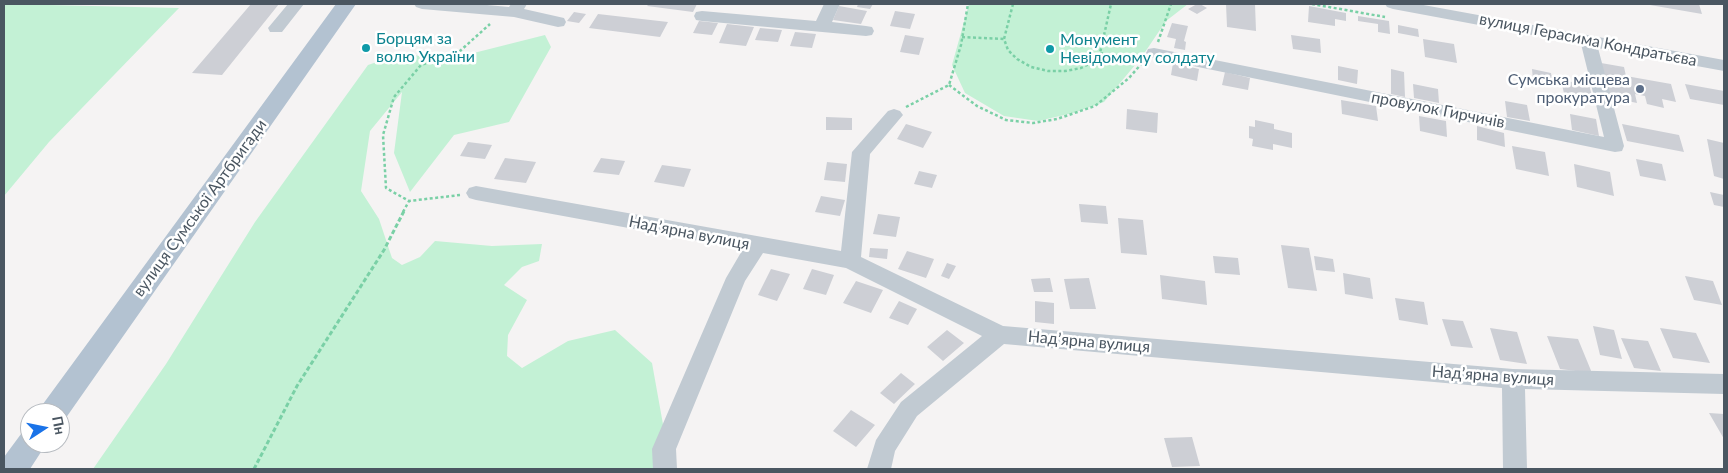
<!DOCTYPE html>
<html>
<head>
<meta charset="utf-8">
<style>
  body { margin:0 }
  #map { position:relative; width:1728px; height:473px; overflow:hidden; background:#f5f3f3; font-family:Lato,sans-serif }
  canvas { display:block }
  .frame { position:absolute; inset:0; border:5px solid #4a5661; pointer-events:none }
  .north { position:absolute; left:20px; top:403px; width:50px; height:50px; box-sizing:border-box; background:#fff; border:1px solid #b7bbc0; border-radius:50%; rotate:79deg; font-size:14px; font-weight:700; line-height:20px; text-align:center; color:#4a5661 }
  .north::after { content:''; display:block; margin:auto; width:18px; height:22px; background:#1a73e8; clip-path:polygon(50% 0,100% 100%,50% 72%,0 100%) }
</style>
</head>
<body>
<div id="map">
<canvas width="1728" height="473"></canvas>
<div class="frame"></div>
<div class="north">Пн</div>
</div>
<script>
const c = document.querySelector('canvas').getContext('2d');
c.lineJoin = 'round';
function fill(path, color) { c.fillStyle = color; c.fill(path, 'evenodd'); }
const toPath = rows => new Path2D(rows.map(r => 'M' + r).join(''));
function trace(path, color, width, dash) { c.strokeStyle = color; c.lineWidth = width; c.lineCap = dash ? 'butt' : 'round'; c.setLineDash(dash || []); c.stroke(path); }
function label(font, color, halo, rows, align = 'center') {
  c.font = font + ' Lato,sans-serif'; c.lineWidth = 5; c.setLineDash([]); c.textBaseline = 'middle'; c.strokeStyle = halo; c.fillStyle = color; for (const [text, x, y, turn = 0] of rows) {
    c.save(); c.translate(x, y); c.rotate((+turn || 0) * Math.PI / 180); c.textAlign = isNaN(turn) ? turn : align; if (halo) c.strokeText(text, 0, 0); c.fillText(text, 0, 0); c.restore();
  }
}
const green = toPath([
  [4,4,179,8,49,142,4,196],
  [969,4,1188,4,1166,21,1141,58,1104,102,1073,113,1038,121,1004,116,965,93,952,65],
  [545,35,551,47,509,122,454,135,410,192,394,153,402,92,370,131,361,191,379,219,392,258,402,265,420,257,435,241,492,246,542,244,539,261,522,267,504,285,527,300,508,335,507,356,522,368,568,341,615,330,652,363,671,469,93,469,166,364,255,222,368,65,406,52,438,62]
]);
const building = toPath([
  [251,4,279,4,222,75,192,73],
  [649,4,697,4,693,12,647,6],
  [858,4,873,4,870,9,857,7],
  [1197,4,1200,4,1207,8,1197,14,1188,9],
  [1226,4,1255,4,1256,31,1227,27],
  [1650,4,1699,4,1702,14,1650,5],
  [839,6,867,11,861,24,833,20],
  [1309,6,1346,13,1346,21,1335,19,1335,26,1308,22],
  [895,11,915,14,910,29,890,26],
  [574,12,586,14,579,23,567,21],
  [598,14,668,22,660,37,589,28],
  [1358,16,1389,21,1390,34,1378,32,1378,24,1358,21],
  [699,21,718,23,712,35,693,33],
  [1172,23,1188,26,1184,41,1186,42,1185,50,1174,48,1176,39,1167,37],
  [727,24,754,27,746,46,719,43],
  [1398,25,1418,29,1419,37,1398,33],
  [760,28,782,30,778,42,755,40],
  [795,32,816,34,812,48,790,46],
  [905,35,924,38,919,55,900,52],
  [1291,35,1320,39,1321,53,1293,49],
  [1423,39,1454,44,1457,63,1425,57],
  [1173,63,1199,69,1197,81,1171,75],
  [1601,63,1624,67,1626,76,1671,84,1676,102,1662,99,1664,108,1647,104,1645,96,1635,94,1637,103,1609,97],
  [1338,66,1358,70,1357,84,1338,80],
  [1391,69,1404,72,1405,97,1391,94],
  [1532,69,1551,73,1553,84,1533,80],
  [1225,72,1250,78,1248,90,1222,85],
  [1561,80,1589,85,1594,103,1565,98],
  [1413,84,1438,89,1439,103,1414,98],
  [1685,84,1724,91,1724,105,1690,99],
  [1341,100,1376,106,1378,121,1342,114],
  [1505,101,1527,105,1530,121,1507,117],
  [1127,109,1158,113,1157,133,1126,129],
  [1570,114,1596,119,1599,136,1572,130],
  [1419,116,1446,121,1447,137,1420,131],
  [826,117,852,118,852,130,826,130],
  [1255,120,1274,124,1274,129,1292,133,1292,148,1273,144,1273,150,1252,146,1253,139,1249,138,1249,126,1255,127],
  [906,124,932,132,923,148,897,139],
  [1622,124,1679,135,1684,152,1627,141],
  [1477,126,1504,133,1505,147,1477,140],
  [1707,139,1724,143,1724,179,1714,176],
  [468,142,492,145,485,159,460,156],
  [1512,146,1545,152,1549,176,1516,169],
  [505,158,536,162,526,183,494,179],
  [601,158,625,161,619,175,593,172],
  [1636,159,1662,164,1666,181,1640,176],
  [827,162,847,164,845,182,824,180],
  [1574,164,1610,172,1614,196,1577,187],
  [662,165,691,169,684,187,654,182],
  [919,171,937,175,932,188,914,184],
  [1710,192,1724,195,1724,207,1714,205],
  [821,196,845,200,840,216,815,212],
  [1079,204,1106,206,1108,224,1081,222],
  [878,214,900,217,896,237,873,234],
  [1118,218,1143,220,1147,255,1121,253],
  [1281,245,1309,248,1317,291,1288,288],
  [870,248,888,249,887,259,869,257],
  [907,251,934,259,926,278,898,269],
  [1213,256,1238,258,1240,275,1215,273],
  [1314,256,1333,259,1335,272,1316,270],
  [947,263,956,266,949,279,941,276],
  [771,269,790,274,777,301,758,295],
  [812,269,834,275,826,295,803,289],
  [1343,273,1370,278,1373,299,1345,294],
  [1160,275,1205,281,1207,305,1162,299],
  [1685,276,1713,281,1722,305,1694,300],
  [1050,278,1053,292,1034,292,1031,279],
  [1089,278,1096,309,1070,309,1064,279],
  [856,281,883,290,871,313,843,303],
  [1395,298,1424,302,1428,325,1399,320],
  [899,301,917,309,908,325,889,318],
  [1035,301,1054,303,1054,324,1035,322],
  [1442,319,1463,321,1473,348,1451,346],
  [1593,326,1614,330,1622,359,1600,355],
  [1490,328,1517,332,1527,364,1500,360],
  [1660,328,1696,333,1710,363,1673,358],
  [947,330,964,343,943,361,927,347],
  [1547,336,1578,339,1592,373,1560,369],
  [1621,338,1648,341,1661,371,1634,368],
  [901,373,915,384,894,404,880,393],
  [851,410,875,425,856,447,833,431],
  [1709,413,1724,414,1724,439],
  [1192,437,1200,466,1172,467,1164,438]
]);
const pathFar1 = toPath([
  [1013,4,1004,39,1008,50,1017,59,1031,67,1048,71,1065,71,1081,68,1093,62,1100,53,1111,4],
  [1312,4,1385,17],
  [962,37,1004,39],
  [1158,42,1171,4],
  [1100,53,1139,59],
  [949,85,977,106,1006,120,1033,123,1057,119,1095,106,1129,78,1143,62],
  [906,107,949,85,961,45,968,4],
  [460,195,409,201,386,188,383,135,394,97,421,65,460,51,490,24],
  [403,212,409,201]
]);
const path = toPath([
  [254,469,297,386,384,250,404,211]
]);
const minor = toPath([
  [288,4,304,4,282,32,270,32,268,28,288,4],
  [414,4,476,4,509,7,511,4,527,4,524,9,564,18,566,22,564,26,558,27,514,17,422,9,416,7,414,4],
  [824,4,840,4,832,22,866,26,872,27,874,31,872,35,866,36,702,21,696,20,694,16,696,12,702,11,816,21,824,4],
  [1385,4,1418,4,1724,60,1724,71,1598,48,1624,146,1622,151,1615,152,1154,58,1148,57,1146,53,1148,49,1154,48,1604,137,1581,44,1393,9,1387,7,1385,4],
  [894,109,900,111,903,115,870,154,861,257,1003,326,1513,369,1724,374,1724,394,1525,389,1527,469,1503,469,1502,388,1004,344,917,416,895,451,891,469,867,469,876,440,901,402,982,336,846,268,763,253,745,281,676,449,677,469,653,469,652,449,726,278,743,249,476,200,469,198,466,193,469,188,476,186,841,251,852,152,888,111,894,109]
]);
const major = toPath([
  [336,4,356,4,63,422,60,423,60,413,39,413,43,404,336,4],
  [30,430,30,443,46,443,41,452,30,469,4,469,4,457,21,434,30,430]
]);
const markers = [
  [366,48,5,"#0f9aa8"],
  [1050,49,5,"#0f9aa8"],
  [1640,89,5,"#5c6f8a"]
];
const cultureNames = [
  ["Борцям за",376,39],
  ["волю України",376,57],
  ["Монумент",1060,40],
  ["Невідомому солдату",1060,58]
];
const streetNames = [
  ["вулиця Герасима Кондратьєва",1588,40,11],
  ["провулок Гирчичів",1438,110,11],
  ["вулиця Сумської Артбригади",200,208,-54],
  ["Надʼярна вулиця",689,233,11],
  ["Надʼярна вулиця",1089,342,5],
  ["Надʼярна вулиця",1493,376,4]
];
const serviceNames = [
  ["Сумська місцева",1630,80],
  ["прокуратура",1630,98]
];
fill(green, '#c3f1d5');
fill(building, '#cdcfd5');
trace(pathFar1, '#7ad0a6', 2.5, [3, 2.5]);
trace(path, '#7ad0a6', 3, [4.5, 2.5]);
fill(minor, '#c1cad2');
fill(major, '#b3c2d1');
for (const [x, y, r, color] of markers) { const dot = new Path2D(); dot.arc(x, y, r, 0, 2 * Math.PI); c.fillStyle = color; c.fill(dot); trace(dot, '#fff', 2); }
label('16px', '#0d838f', '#fff', cultureNames, 'left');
label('16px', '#4a5661', '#fff', streetNames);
label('16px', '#4e5e75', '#fff', serviceNames, 'right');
</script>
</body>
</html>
